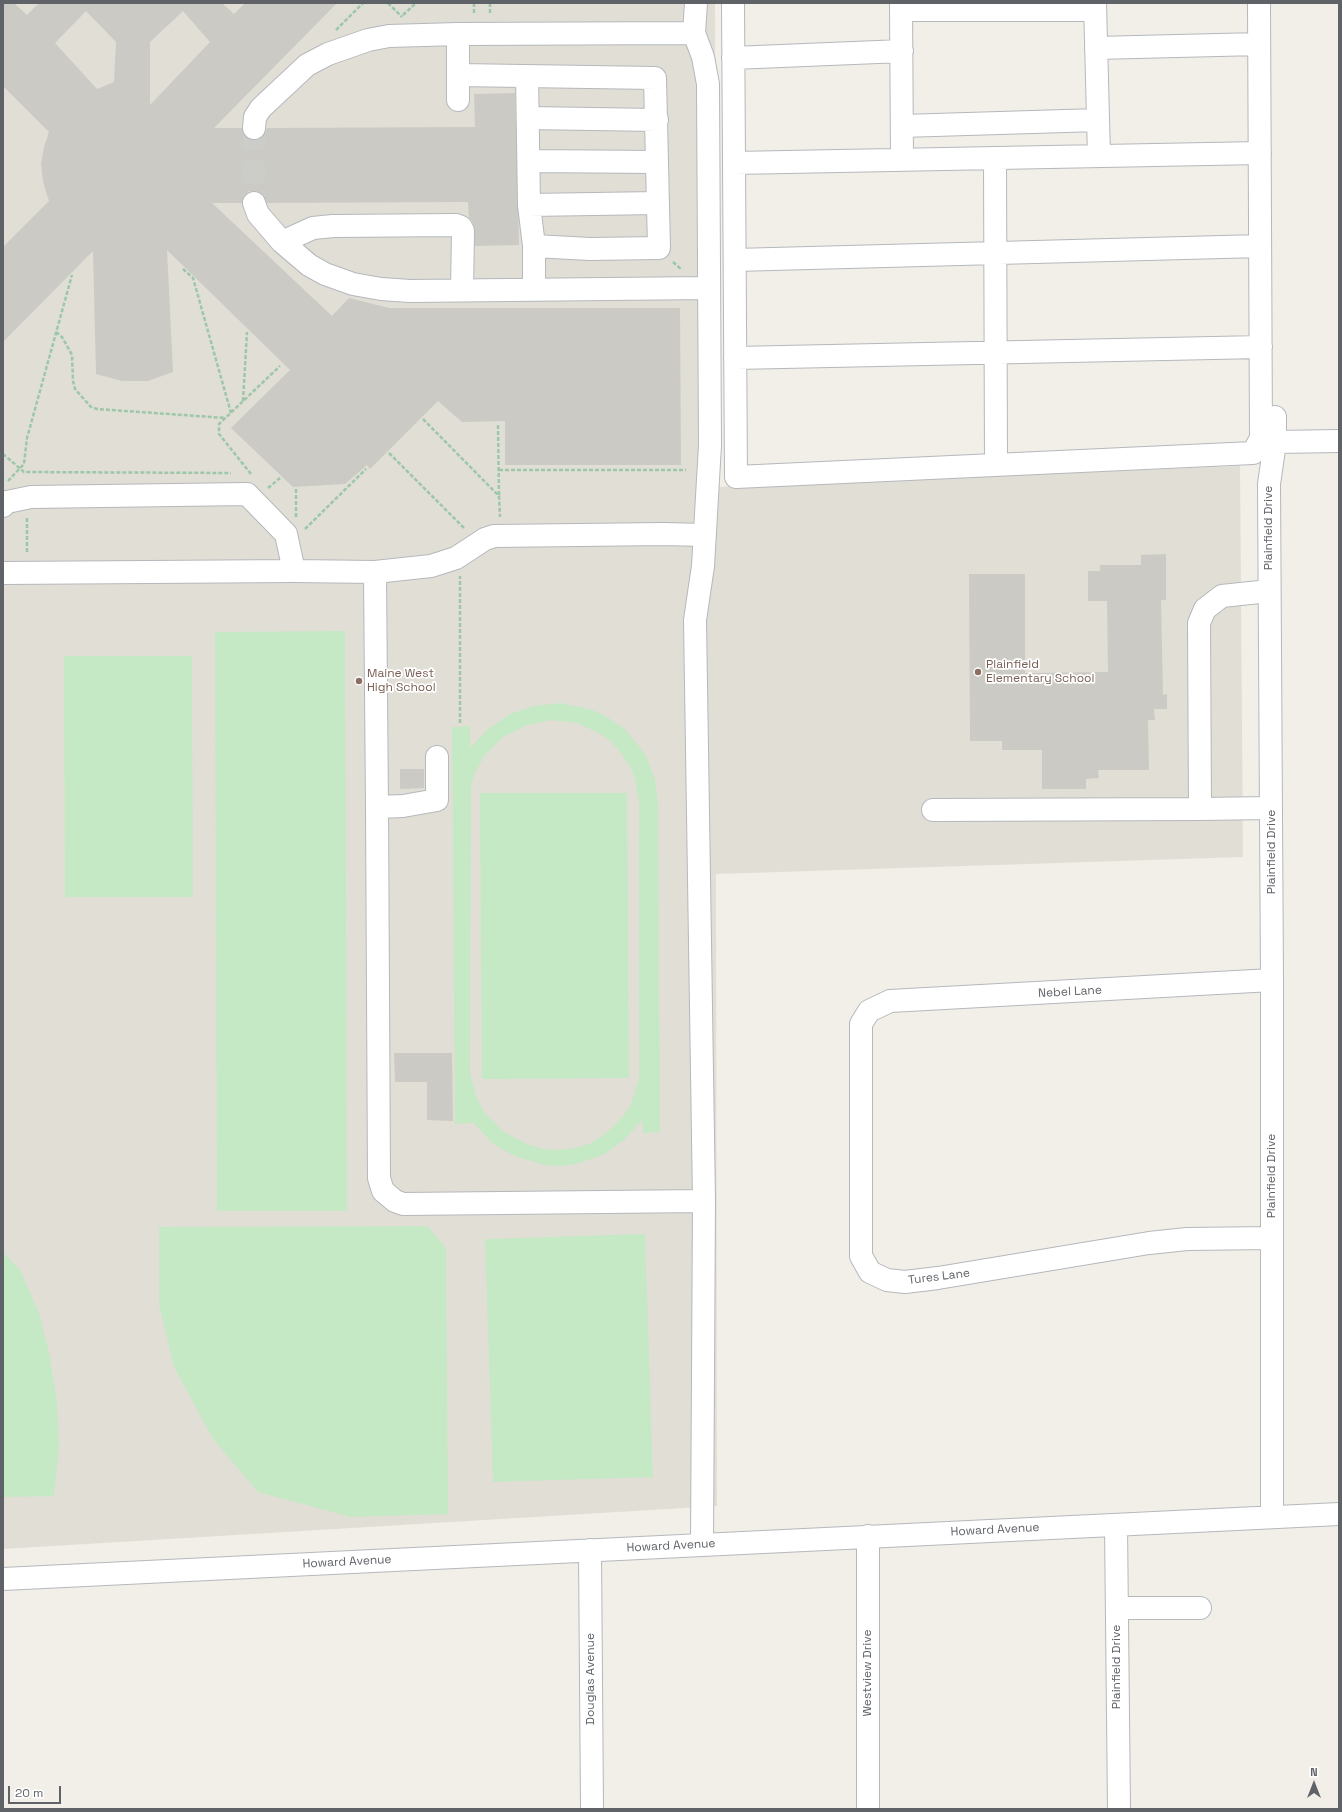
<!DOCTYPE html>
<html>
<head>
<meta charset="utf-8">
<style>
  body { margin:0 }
  #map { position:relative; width:1342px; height:1812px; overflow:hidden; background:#f1efe8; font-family:"Space Grotesk",sans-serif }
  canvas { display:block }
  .frame { position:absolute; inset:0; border:4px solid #5f6368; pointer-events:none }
  .north { position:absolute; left:1294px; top:1764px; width:40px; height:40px; -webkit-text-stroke:3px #fff; paint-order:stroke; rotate:0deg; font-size:11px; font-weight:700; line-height:16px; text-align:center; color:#5f6368 }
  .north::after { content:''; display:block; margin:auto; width:14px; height:18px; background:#5f6368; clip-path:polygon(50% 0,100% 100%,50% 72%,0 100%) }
  .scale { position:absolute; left:8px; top:1786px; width:53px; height:18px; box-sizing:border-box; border:2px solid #5f6368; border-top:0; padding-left:5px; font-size:12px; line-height:14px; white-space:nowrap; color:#5f6368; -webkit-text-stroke:3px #fff; paint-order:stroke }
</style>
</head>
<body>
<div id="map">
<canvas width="1342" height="1812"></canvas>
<div class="frame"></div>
<div class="north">N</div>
<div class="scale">20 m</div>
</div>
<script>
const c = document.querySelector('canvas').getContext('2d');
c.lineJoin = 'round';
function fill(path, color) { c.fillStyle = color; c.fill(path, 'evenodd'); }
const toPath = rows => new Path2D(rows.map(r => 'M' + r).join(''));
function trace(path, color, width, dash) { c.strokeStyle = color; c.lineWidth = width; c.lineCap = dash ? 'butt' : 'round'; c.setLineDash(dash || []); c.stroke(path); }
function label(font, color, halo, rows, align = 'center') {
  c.font = font + ' "Space Grotesk",sans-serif'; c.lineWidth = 3.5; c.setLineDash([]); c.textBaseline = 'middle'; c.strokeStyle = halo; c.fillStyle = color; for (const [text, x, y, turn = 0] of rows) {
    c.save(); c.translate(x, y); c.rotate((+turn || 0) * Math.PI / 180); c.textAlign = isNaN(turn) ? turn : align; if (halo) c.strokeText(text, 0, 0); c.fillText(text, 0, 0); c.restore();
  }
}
const education = toPath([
  [3,3,715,3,716,487,1240,466,1243,857,716,874,717,1506,3,1549]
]);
const green = toPath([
  [345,631,347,1211,217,1211,215,632],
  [64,656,192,656,193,897,65,897],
  [561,703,589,709,602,714,624,728,646,755,655,779,658,803,660,1132,643,1133,642,1120,623,1141,603,1155,576,1164,561,1166,545,1165,517,1157,493,1144,474,1123,455,1124,452,727,470,726,470,748,488,729,510,714,534,706],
  [551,720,577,723,599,733,609,740,618,749,631,768,635,779,639,801,639,1079,631,1104,624,1115,613,1127,601,1137,589,1144,575,1148,559,1150,544,1149,529,1145,504,1132,484,1112,477,1099,470,1073,471,787,474,775,484,756,502,738,525,726],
  [627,793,629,1078,482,1079,480,793],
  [427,1226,446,1248,448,1514,351,1517,258,1492,213,1439,174,1367,159,1305,159,1227],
  [645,1234,653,1477,493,1482,485,1239],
  [3,1252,20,1270,39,1313,50,1357,57,1402,59,1447,54,1496,3,1497]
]);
const building = toPath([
  [3,3,14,3,27,15,39,3,222,3,234,14,245,3,337,3,214,128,242,128,247,138,252,140,259,139,264,135,267,128,475,127,474,94,515,93,519,245,475,246,475,231,472,221,469,218,468,202,267,203,262,194,256,191,249,191,245,195,242,203,212,203,332,316,349,298,389,308,680,308,681,465,505,465,505,421,462,422,438,401,370,469,367,465,345,484,293,487,231,428,290,370,167,250,173,372,148,381,122,381,96,374,93,251,3,342,3,247,49,201,43,182,41,164,44,147,49,132,3,86],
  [86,11,116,42,114,82,97,89,55,43],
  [183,11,210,42,150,105,150,42],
  [1166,554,1166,600,1161,600,1163,695,1167,694,1167,709,1154,709,1155,720,1148,720,1149,770,1098,770,1099,778,1086,779,1086,789,1042,789,1042,750,1002,750,1002,741,970,741,969,574,1025,574,1025,673,1108,672,1107,601,1088,601,1088,571,1100,571,1100,565,1141,565,1141,555],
  [400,769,424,769,424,788,400,789],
  [394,1053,452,1053,453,1121,427,1120,427,1082,395,1082]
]);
const minorTunnel = toPath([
  [254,128,254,203]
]);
const path = toPath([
  [388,3,402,17],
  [474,3,474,14],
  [490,3,490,15],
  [403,15,416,3],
  [336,30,363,3],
  [673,262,681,269],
  [183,269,193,278,231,413],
  [56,332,62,337,72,355,73,381,75,389,91,407,97,409,226,418],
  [243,401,247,332],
  [423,419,499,496,500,517],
  [498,425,499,495],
  [389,453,465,529],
  [3,454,24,472,231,473],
  [499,470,686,470],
  [251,474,219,434,219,424,280,366],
  [8,481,24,464,27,438,72,275],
  [268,488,280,478],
  [296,517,296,489],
  [27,518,27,553],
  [305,529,366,469],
  [460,723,460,576]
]);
const minor = toPath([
  [696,3,694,33,703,57,708,84,710,445,703,566,695,620,704,1201,702,1545],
  [733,3,736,477,1253,453,1261,438,1259,3],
  [901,3,902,160],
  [1095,3,1099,156],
  [901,10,1095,10],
  [458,34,458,100],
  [1096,48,1259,44],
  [733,58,902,51],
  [458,75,655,78,659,248,590,249,534,246],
  [527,76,529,205,534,246,534,289],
  [528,118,657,120],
  [902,126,1098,120],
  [254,128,255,117,261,108,307,65,328,54,368,40,389,36,458,34,694,33],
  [995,158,996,465],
  [529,161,657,162],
  [734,163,1260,153],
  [254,203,258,214,282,242,309,265,325,274,353,284,381,289,410,291,708,288],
  [529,205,658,203],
  [282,242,313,228,333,226,456,225,461,227,463,231,462,290],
  [735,260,1260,246],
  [735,358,1261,347],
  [1275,442,1339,441],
  [3,506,7,502,31,497,247,494,286,534,294,571],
  [375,572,377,807],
  [3,573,294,571,375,572,431,566,456,558,485,539,494,536,663,534,705,535],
  [1269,591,1222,596,1205,609,1199,623,1200,809,1271,808],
  [437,757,437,800,403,806,377,807,379,1178,383,1191,395,1201,403,1204,704,1201],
  [933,810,1200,809],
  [1272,1238,1187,1239,1149,1243,938,1278,905,1282,887,1280,870,1272,861,1256,861,1024,869,1011,890,1001,1272,980],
  [1272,1517,1272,980,1269,484,1275,442,1275,417],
  [1116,1525,1119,1809],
  [868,1536,868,1809],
  [590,1550,592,1809],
  [3,1579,1339,1514],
  [1117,1608,1200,1608]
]);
const markers = [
  [978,672,4,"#8d6e63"],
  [359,681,4,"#8d6e63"]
];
const streetNames = [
  ["Plainfield Drive",1269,528,-90],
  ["Plainfield Drive",1272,852,-90],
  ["Nebel Lane",1070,992,-3],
  ["Plainfield Drive",1272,1176,-90],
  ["Tures Lane",939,1277,-7],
  ["Howard Avenue",995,1530,-3],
  ["Howard Avenue",671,1546,-3],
  ["Howard Avenue",347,1562,-3],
  ["Plainfield Drive",1117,1667,-90],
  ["Westview Drive",868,1673,-90],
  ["Douglas Avenue",591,1679,-90]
];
const educationNames = [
  ["Plainfield",986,665],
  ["Elementary School",986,679],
  ["Maine West",367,674],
  ["High School",367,688]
];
fill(education, '#e1ded6');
fill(green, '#c5e8c5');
fill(building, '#cccac5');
trace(minorTunnel, '#ccccc8', 22, [22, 11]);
trace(minor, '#b5b8bc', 24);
trace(path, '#9cc7a9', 2.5, [4, 2]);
trace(minor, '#fff', 22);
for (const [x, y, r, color] of markers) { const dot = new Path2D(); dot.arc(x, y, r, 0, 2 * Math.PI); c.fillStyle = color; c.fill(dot); trace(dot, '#fff', 1.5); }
label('12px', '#5f6368', '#fff', streetNames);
label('12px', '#785e54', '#fff', educationNames, 'left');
</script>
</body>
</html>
